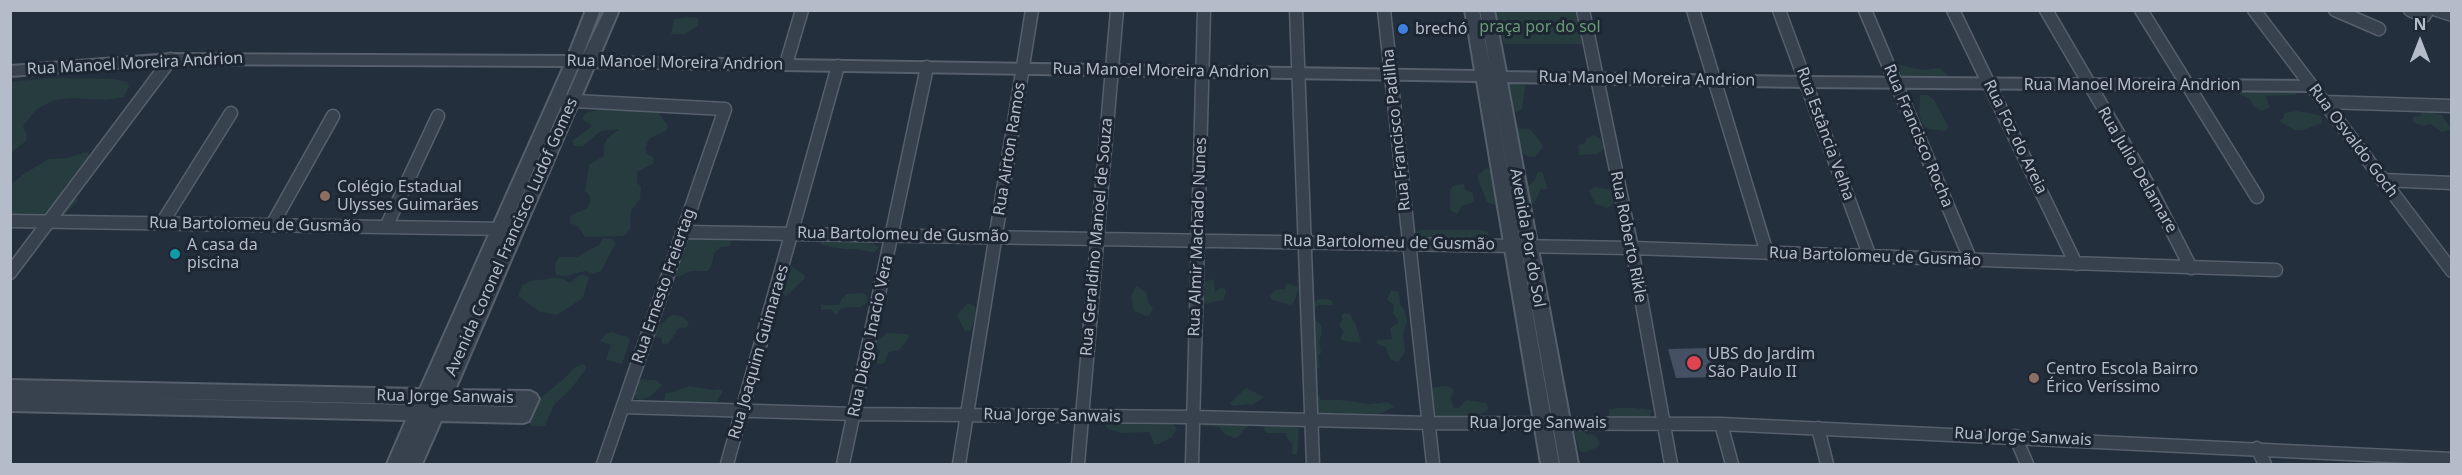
<!DOCTYPE html>
<html>
<head>
<meta charset="utf-8">
<style>
  body { margin:0 }
  #map { position:relative; width:2462px; height:475px; overflow:hidden; background:#242f3e; font-family:"Noto Sans",sans-serif }
  canvas { display:block }
  .frame { position:absolute; inset:0; border:12px solid #b4bcc9; pointer-events:none }
  .north { position:absolute; left:2390px; top:12px; width:60px; height:60px; -webkit-text-stroke:4px #1d2633; paint-order:stroke; rotate:0deg; font-size:16px; font-weight:700; line-height:24px; text-align:center; color:#b4bcc9 }
  .north::after { content:''; display:block; margin:auto; width:21px; height:27px; background:#b4bcc9; clip-path:polygon(50% 0,100% 100%,50% 72%,0 100%) }
</style>
</head>
<body>
<div id="map">
<canvas width="2462" height="475"></canvas>
<div class="frame"></div>
<div class="north">N</div>
</div>
<script>
const c = document.querySelector('canvas').getContext('2d');
c.lineJoin = 'round';
function fill(path, color) { c.fillStyle = color; c.fill(path, 'evenodd'); }
const toPath = rows => new Path2D(rows.map(r => 'M' + r).join(''));
function trace(path, color, width, dash) { c.strokeStyle = color; c.lineWidth = width; c.lineCap = dash ? 'butt' : 'round'; c.setLineDash(dash || []); c.stroke(path); }
function label(font, color, halo, rows, align = 'center') {
  c.font = font + ' "Noto Sans",sans-serif'; c.lineWidth = 6; c.setLineDash([]); c.textBaseline = 'middle'; c.strokeStyle = halo; c.fillStyle = color; for (const [text, x, y, turn = 0] of rows) {
    c.save(); c.translate(x, y); c.rotate((+turn || 0) * Math.PI / 180); c.textAlign = isNaN(turn) ? turn : align; if (halo) c.strokeText(text, 0, 0); c.fillText(text, 0, 0); c.restore();
  }
}
const green = toPath([
  [1496,11,1577,11,1583,44,1504,44],
  [690,17,698,18,698,26,685,34,671,34,674,19],
  [1894,64,1924,70,1940,68,1950,78,1948,80,1903,78,1899,76],
  [50,78,114,79,127,82,129,86,124,97,107,100,73,98,54,100,37,109,23,126,27,135,26,141,11,153,11,82],
  [1526,80,1522,109,1516,112,1510,108,1503,81],
  [2236,90,2294,90,2297,95,2266,96,2270,107,2262,111,2254,107,2250,99,2241,95],
  [1920,95,1928,95,1934,100,1948,126,1946,131,1928,129,1922,124,1919,112],
  [603,108,652,109,658,112,668,126,666,131,650,138,647,143,645,149,647,154,654,158,653,164,637,172,637,182,641,187,640,199,631,211,630,230,623,236,585,237,578,226,570,223,570,216,587,208,590,202,590,196,585,191,589,165,604,156,604,145,607,139,619,129,601,131,583,146,574,146,572,141,592,126,582,119,586,113],
  [2421,110,2442,115,2451,129,2442,132,2430,124,2423,126,2413,122,2413,117,2421,115],
  [2297,111,2319,115,2322,117,2322,123,2304,130,2295,130,2279,121,2284,118,2284,113],
  [1517,128,1530,129,1540,141,1543,147,1535,157,1527,156,1517,148,1515,130],
  [1594,135,1601,139,1604,148,1602,151,1596,154,1579,155,1578,145,1585,143,1587,138],
  [87,152,90,157,87,163,63,188,78,200,66,213,11,227,11,185,22,175,49,159,67,158],
  [1486,168,1494,171,1491,180,1498,196,1495,205,1487,202,1478,179,1478,176],
  [1538,172,1542,172,1548,189,1541,189,1534,204,1527,197,1525,188,1534,181],
  [1464,184,1465,190,1473,193,1474,202,1462,206,1457,214,1450,210,1450,190,1454,185],
  [1594,187,1613,190,1617,192,1617,201,1608,208,1595,204,1589,191],
  [1422,230,1480,230,1488,232,1488,235,1466,238,1419,238,1415,235,1417,231],
  [718,236,732,239,730,246,721,247,714,253,712,264,708,271,691,271,678,277,671,274,684,237,702,237,710,240],
  [603,238,612,239,616,243,601,271,592,274,585,271,565,276,556,275,555,264,559,257,577,257,599,245],
  [823,240,874,240,873,244,879,247,874,253,857,249,844,249,822,245,819,243],
  [788,267,792,267,805,275,805,278,786,296,782,295,779,293],
  [582,274,589,277,583,298,557,315,540,312,518,296,522,285,531,281,555,278,564,279,569,283],
  [1211,279,1214,281,1215,292,1221,288,1225,289,1226,293,1223,300,1205,304,1201,301,1206,291,1204,283],
  [1288,283,1299,288,1294,302,1291,305,1272,300,1270,296,1274,290,1286,289,1285,286],
  [1136,286,1146,292,1148,302,1153,308,1150,315,1146,316,1134,311,1131,296],
  [1391,290,1399,292,1400,304,1405,311,1407,322,1403,333,1405,352,1398,362,1390,359,1386,347,1376,343,1378,340,1392,339,1390,328,1398,323,1398,320,1393,313,1394,305,1387,300],
  [862,293,866,295,869,301,861,307,841,308,836,315,831,309,821,310,821,305,839,305,842,298,847,294],
  [1319,299,1328,299,1332,301,1333,305,1318,305,1315,308,1316,320,1321,326,1322,334,1319,341,1321,353,1318,356,1320,367,1316,369,1312,368,1311,304],
  [968,303,975,306,976,316,970,331,965,331,957,315],
  [1345,313,1350,314,1356,325,1361,343,1343,341,1340,338,1344,332,1339,325,1343,319,1341,315],
  [675,315,683,317,689,323,687,327,678,329,669,343,664,345,661,342,662,338,654,336,652,333,670,316],
  [611,332,628,337,630,340,622,364,606,360,611,345,600,341,606,334],
  [887,333,907,334,910,337,899,350,889,352,884,363,879,364,875,362,880,351,875,346,876,342],
  [583,364,586,366,585,370,571,389,554,405,545,426,531,426,528,419,535,402,564,379,574,368],
  [635,379,656,380,662,385,651,396,641,400,636,398,632,391],
  [690,386,713,390,722,389,722,393,714,405,664,403,665,394],
  [1447,386,1453,389,1454,393,1450,398,1454,408,1459,408,1466,400,1486,403,1489,409,1474,418,1435,421,1428,392,1434,387],
  [1246,388,1264,397,1253,405,1248,404,1233,406,1230,403],
  [1314,395,1319,395,1321,400,1340,400,1369,404,1387,402,1394,407,1372,417,1357,417,1336,412,1327,415,1317,414],
  [1618,408,1633,408,1653,410,1649,417,1619,418,1609,416,1609,410],
  [1142,420,1149,425,1158,421,1172,422,1177,429,1172,437,1159,444,1154,444,1149,432,1122,433,1108,429,1102,422],
  [1266,421,1290,425,1299,429,1297,455,1292,454,1293,445,1287,438,1286,433,1266,433,1264,429],
  [1202,422,1248,422,1248,427,1244,429,1239,436,1234,438,1225,434,1219,427,1204,426],
  [1585,427,1585,434,1595,435,1600,443,1598,447,1585,452,1580,451,1573,429]
]);
const building = toPath([
  [1710,348,1719,377,1676,378,1668,349]
]);
const minor = toPath([
  [1296,10,1313,464],
  [1384,10,1433,464],
  [1583,10,1632,248,1671,464],
  [1693,10,1767,253],
  [1779,10,1870,257],
  [1865,10,1971,261],
  [1953,10,2076,264],
  [2046,10,2149,186,2191,268],
  [2141,10,2257,197],
  [2254,10,2452,271],
  [2335,10,2379,29],
  [2410,10,2424,16,2428,10],
  [2437,10,2452,15],
  [786,64,802,10],
  [556,100,725,109,603,464],
  [2324,102,2452,106],
  [2382,180,2452,183],
  [10,221,507,229],
  [162,223,231,113],
  [272,225,333,116],
  [386,227,438,116],
  [682,232,1632,248,2276,270],
  [10,273,171,59],
  [623,407,854,414,1193,417,1429,423,1721,424,2452,459],
  [1721,424,1732,464],
  [1818,428,1827,464],
  [2015,436,2027,464],
  [2257,448,2265,464],
  [727,464,838,66],
  [843,464,927,67],
  [959,464,1032,10],
  [1078,464,1117,10],
  [1192,464,1204,10]
]);
const tertiary = toPath([
  [586,10,600,10,582,57,605,10,619,10,599,57,1475,71,1465,10,1479,10,1491,71,1480,10,1494,10,1506,72,1805,77,2311,81,2318,86,2311,91,1805,87,1507,82,1578,464,1560,464,1492,82,1559,464,1541,464,1477,81,594,67,455,390,530,391,536,394,539,399,529,421,523,423,441,421,422,464,387,464,406,420,10,411,10,380,420,389,564,66,171,64,10,76,10,66,171,54,568,56,586,10],
  [578,67,580,67,501,244,578,67],
  [135,398,413,404,413,405,135,398],
  [448,405,518,406,517,407,448,405]
]);
const markers = [
  [1403,29,6,"#3f7fe0"],
  [325,196,6,"#8d6e63"],
  [175,254,6,"#0f9aa8"],
  [1694,363,8,"#e0444e"],
  [2034,378,6,"#8d6e63"]
];
const parkNames = [
  ["praça por do sol",1540,27]
];
const poiNames = [
  ["brechó",1415,29],
  ["Colégio Estadual",337,187],
  ["Ulysses Guimarães",337,205],
  ["A casa da",187,245],
  ["piscina",187,263],
  ["UBS do Jardim",1708,354],
  ["São Paulo II",1708,372],
  ["Centro Escola Bairro",2046,369],
  ["Érico Veríssimo",2046,387]
];
const streetNames = [
  ["Rua Manoel Moreira Andrion",675,63,1],
  ["Rua Manoel Moreira Andrion",135,64,-3],
  ["Rua Manoel Moreira Andrion",1161,71,1],
  ["Rua Manoel Moreira Andrion",1647,79,1],
  ["Rua Manoel Moreira Andrion",2132,85],
  ["Rua Francisco Padilha",1397,130,-96],
  ["Rua Estância Velha",1825,134,70],
  ["Rua Francisco Rocha",1918,136,67],
  ["Rua Foz do Areia",2015,137,64],
  ["Rua Osvaldo Goch",2353,141,53],
  ["Rua Airton Ramos",1010,149,-81],
  ["Rua Julio Delamare",2137,170,60],
  ["Rua Bartolomeu de Gusmão",255,225,1],
  ["Rua Bartolomeu de Gusmão",903,235,1],
  ["Avenida Coronel Francisco Ludof Gomes",512,237,-66],
  ["Rua Geraldino Manoel de Souza",1097,237,-85],
  ["Rua Almir Machado Nunes",1198,237,-88],
  ["Rua Roberto Rikle",1628,237,79],
  ["Avenida Por do Sol",1527,238,80],
  ["Rua Bartolomeu de Gusmão",1389,243,1],
  ["Rua Bartolomeu de Gusmão",1875,257,2],
  ["Rua Ernesto Freiertag",664,286,-71],
  ["Rua Diego Inacio Vera",871,336,-78],
  ["Rua Joaquim Guimaraes",759,352,-74],
  ["Rua Jorge Sanwais",445,397,1],
  ["Rua Jorge Sanwais",1052,416,1],
  ["Rua Jorge Sanwais",1538,423],
  ["Rua Jorge Sanwais",2023,437,3]
];
fill(green, '#263c3f');
fill(building, '#455162');
trace(minor, '#565f6c', 15);
trace(tertiary, '#565f6c', 4);
trace(minor, '#38414e', 12);
fill(tertiary, '#38414e');
for (const [x, y, r, color] of markers) { const dot = new Path2D(); dot.arc(x, y, r, 0, 2 * Math.PI); c.fillStyle = color; c.fill(dot); trace(dot, '#1d2633', 2); }
label('16px', '#6b9a76', '#1d2633', parkNames);
label('16px', '#b4bcc9', '#1d2633', poiNames, 'left');
label('16px', '#b4bcc9', '#1d2633', streetNames);
</script>
</body>
</html>
